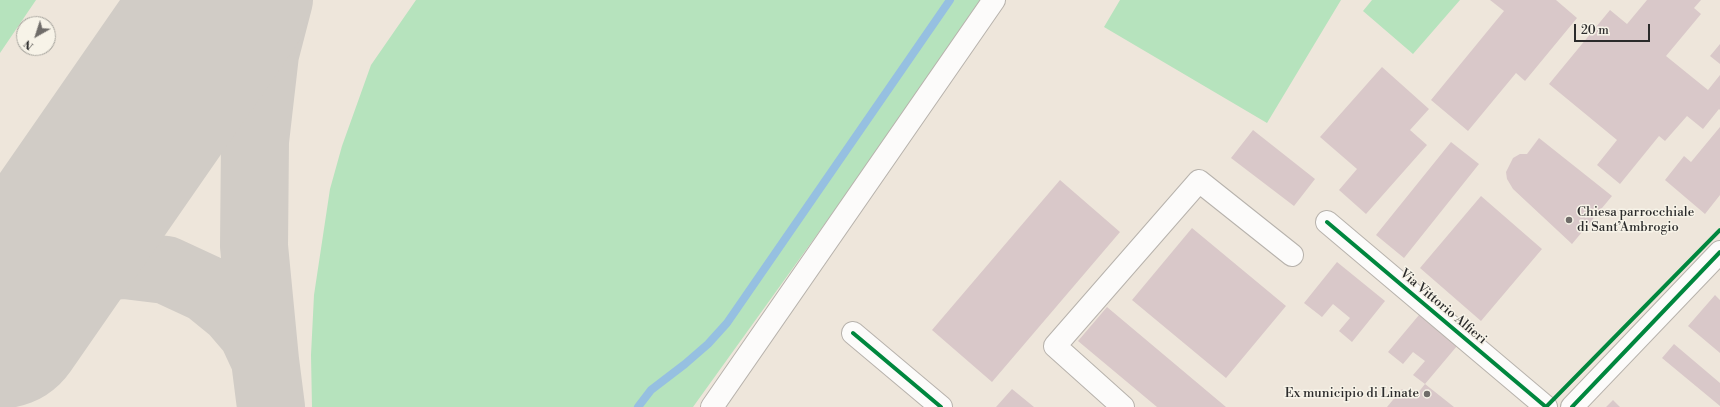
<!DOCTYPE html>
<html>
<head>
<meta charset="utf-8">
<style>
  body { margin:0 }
  #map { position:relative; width:1720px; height:407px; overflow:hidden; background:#eee6db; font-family:"Libre Bodoni",serif }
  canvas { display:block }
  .north { position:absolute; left:16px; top:16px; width:40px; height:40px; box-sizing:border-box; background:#f7f3e8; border:1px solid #a5a39c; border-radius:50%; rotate:219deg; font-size:11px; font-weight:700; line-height:16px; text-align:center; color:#2b2b2b }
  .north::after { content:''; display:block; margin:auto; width:14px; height:18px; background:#6f6c69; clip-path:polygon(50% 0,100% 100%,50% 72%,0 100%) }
  .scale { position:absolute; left:1574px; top:24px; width:76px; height:18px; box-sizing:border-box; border:2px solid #2b2b2b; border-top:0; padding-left:5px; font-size:12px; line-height:14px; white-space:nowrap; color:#2b2b2b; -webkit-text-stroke:3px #f7f3e8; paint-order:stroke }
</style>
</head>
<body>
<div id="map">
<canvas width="1720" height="407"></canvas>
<div class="north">N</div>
<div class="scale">20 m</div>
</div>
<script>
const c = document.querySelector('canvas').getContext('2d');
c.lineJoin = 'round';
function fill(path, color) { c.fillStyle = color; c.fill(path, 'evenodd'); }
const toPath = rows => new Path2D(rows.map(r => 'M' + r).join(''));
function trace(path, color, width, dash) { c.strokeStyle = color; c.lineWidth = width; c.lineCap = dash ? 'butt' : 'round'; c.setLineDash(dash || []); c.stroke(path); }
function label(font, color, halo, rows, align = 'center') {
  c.font = font + ' "Libre Bodoni",serif'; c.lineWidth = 3; c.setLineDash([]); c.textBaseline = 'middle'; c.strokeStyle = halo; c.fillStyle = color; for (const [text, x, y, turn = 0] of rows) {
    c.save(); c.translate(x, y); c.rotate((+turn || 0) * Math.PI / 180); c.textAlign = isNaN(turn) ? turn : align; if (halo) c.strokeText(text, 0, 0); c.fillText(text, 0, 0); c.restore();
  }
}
const green = toPath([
  [0,0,36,0,0,53],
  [416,0,980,0,862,172,693,407,312,407,311,355,314,295,330,189,342,146,371,65],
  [1120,0,1341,0,1267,123,1104,27],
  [1372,0,1460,0,1413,54,1363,11]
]);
const stream = toPath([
  [638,407,651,390,685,364,708,344,727,323,950,0]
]);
const taxiway = toPath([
  [0,328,11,313,46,283,90,267,125,265,166,270,207,289,234,311,252,332,265,360],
  [271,407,265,360,254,246,255,141,265,54,279,0]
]);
const runway = toPath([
  [0,323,224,0]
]);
const building = toPath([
  [1490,0,1556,0,1577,18,1525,81,1516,73,1468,131,1431,100,1504,11],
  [1647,0,1701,0,1694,8,1701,14,1666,56,1708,90,1720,75,1720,110,1719,109,1703,129,1687,116,1665,141,1659,136,1620,184,1597,165,1617,140,1549,84,1610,10,1627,24],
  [1720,44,1720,64,1710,56],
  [1382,67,1429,109,1410,130,1427,145,1366,214,1339,190,1357,169,1320,137],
  [1720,127,1720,195,1705,214,1665,180,1684,156,1691,162],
  [1253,130,1315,179,1294,206,1231,158],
  [1539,138,1612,196,1572,244,1513,189,1507,179,1506,172,1513,158,1520,154,1527,154],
  [1451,142,1479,164,1404,258,1376,235],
  [1060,180,1120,232,992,382,932,330],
  [1481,196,1542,249,1481,321,1420,268],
  [1192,228,1286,306,1226,378,1132,300],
  [1337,262,1385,301,1352,342,1339,331,1350,318,1333,304,1322,317,1304,303],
  [1715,295,1720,300,1720,353,1688,326],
  [1107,307,1226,407,1157,407,1078,341],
  [1419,315,1457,346,1425,384,1413,375,1425,361,1413,352,1403,364,1388,352],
  [1674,344,1720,383,1720,406,1662,358],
  [1425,384,1454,407,1387,407,1402,389,1413,399],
  [1012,389,1034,407,996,407],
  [1613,400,1620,407,1606,407]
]);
const minor = toPath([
  [1327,222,1546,407],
  [853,333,941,407],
  [712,407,994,0],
  [1123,407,1055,346,1199,181,1292,255],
  [1572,407,1720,252]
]);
const cycleway = toPath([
  [1327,222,1546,407],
  [853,333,941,407],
  [1546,407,1720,230],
  [1572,407,1720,252]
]);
const markers = [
  [1569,220,4,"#6f6c69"],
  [1427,394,4,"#6f6c69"]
];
const poiNames = [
  ["Chiesa parrocchiale",1577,213],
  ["di Sant’Ambrogio",1577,228],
  ["Ex municipio di Linate",1419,394,"right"]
];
const streetNames = [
  ["Via Vittorio Alfieri",1443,307,40]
];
fill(green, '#b6e3bd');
trace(stream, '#96c0e1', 8);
trace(taxiway, '#d1ccc6', 68);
trace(runway, '#d1ccc6', 171);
fill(building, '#d9c8c9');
trace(minor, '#b7b2ac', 24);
trace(minor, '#fcfbfa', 22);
trace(cycleway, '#00873e', 4);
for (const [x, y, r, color] of markers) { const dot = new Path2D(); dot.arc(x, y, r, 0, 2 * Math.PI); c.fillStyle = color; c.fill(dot); trace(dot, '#f7f3e8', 1.5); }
label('13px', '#2b2b2b', '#f7f3e8', poiNames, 'left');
label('13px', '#2b2b2b', '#f7f3e8', streetNames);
</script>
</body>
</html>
